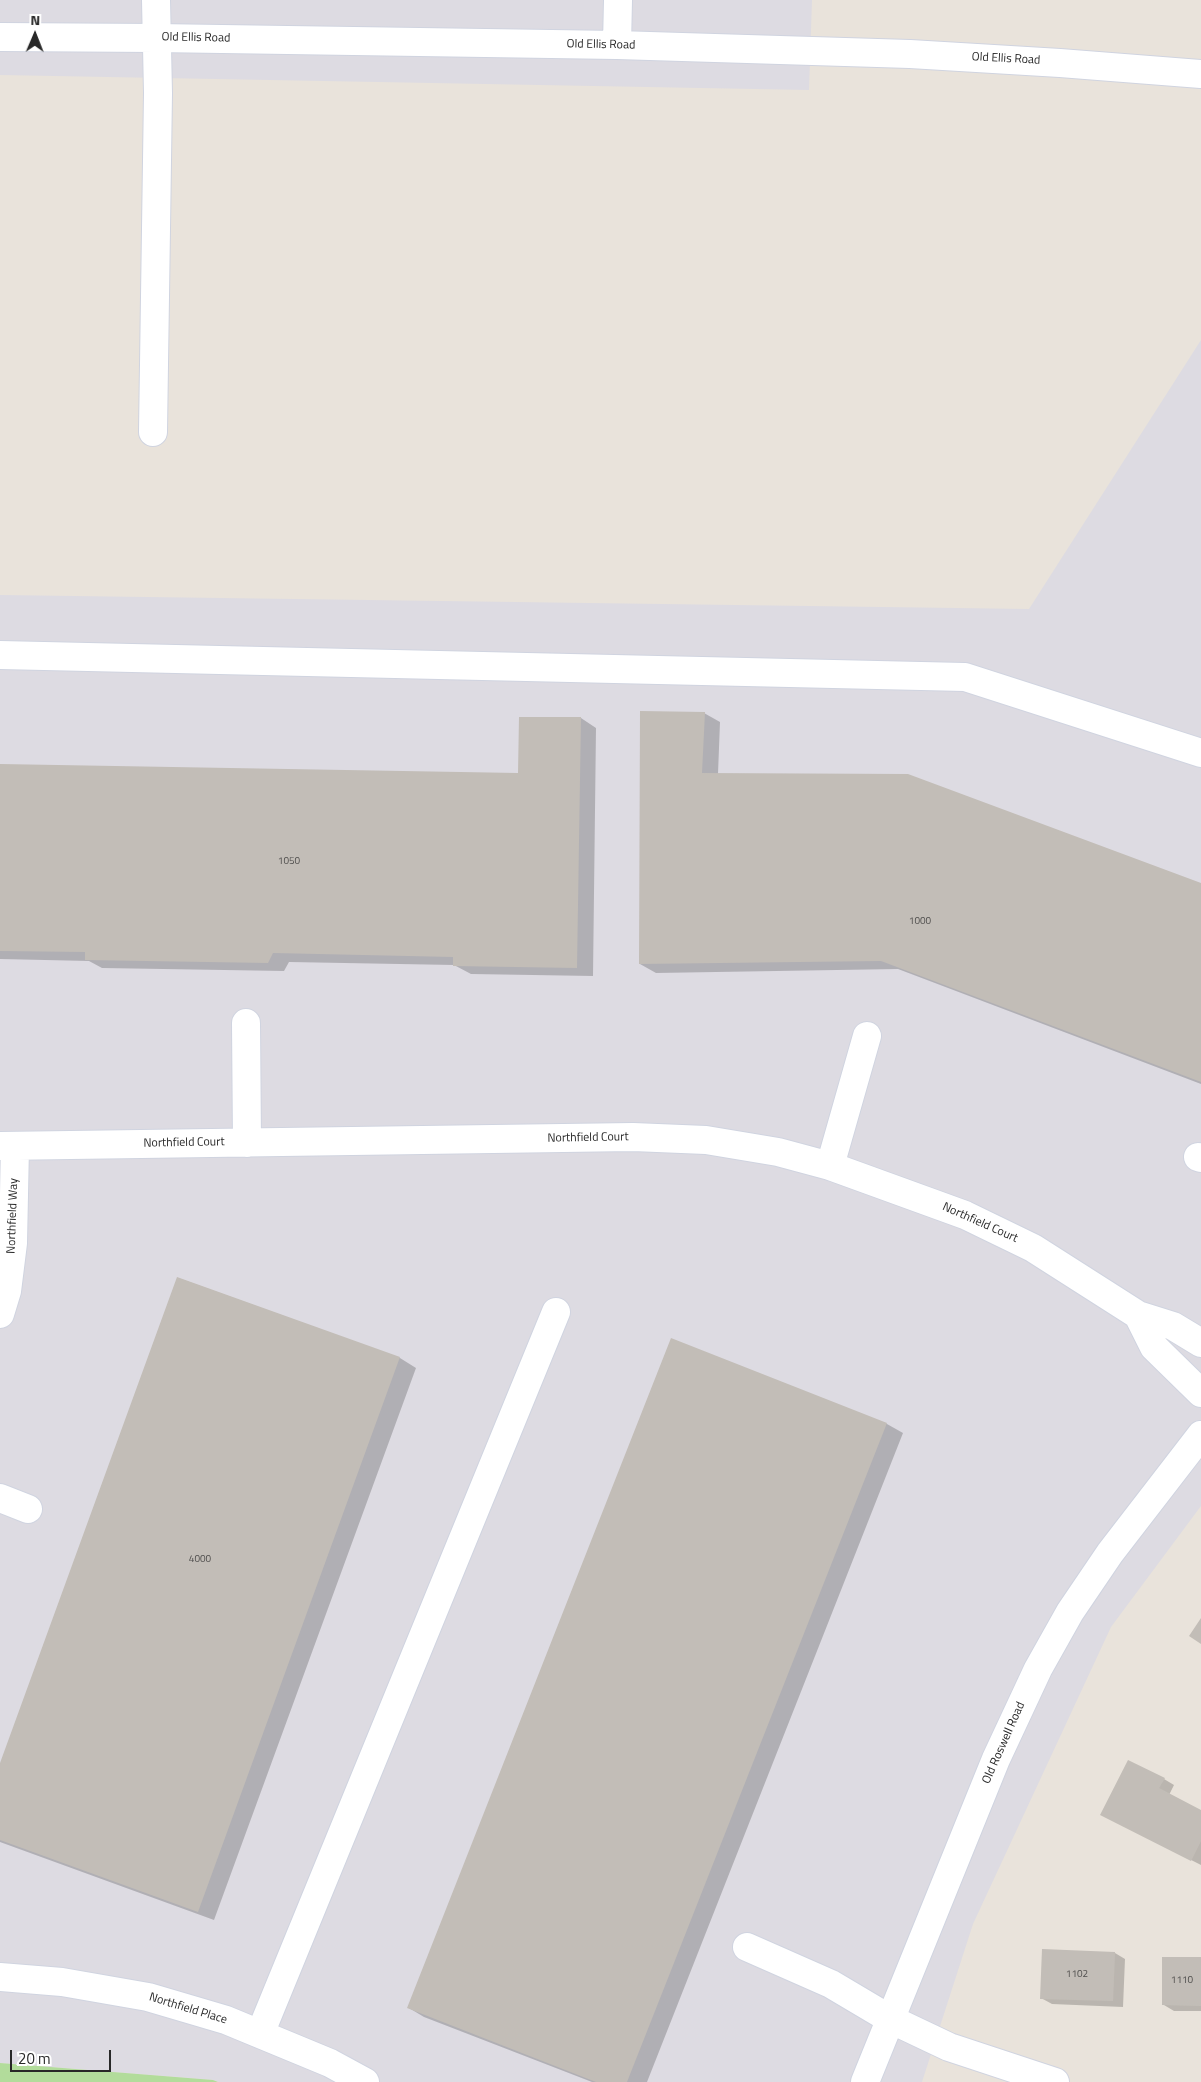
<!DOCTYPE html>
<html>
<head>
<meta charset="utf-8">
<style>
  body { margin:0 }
  #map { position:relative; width:1201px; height:2082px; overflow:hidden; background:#e9e3db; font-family:"Titillium Web",sans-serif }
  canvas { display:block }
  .north { position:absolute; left:10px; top:10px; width:50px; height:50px; -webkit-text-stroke:4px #fff; paint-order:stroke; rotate:1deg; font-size:14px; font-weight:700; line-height:20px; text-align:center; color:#282828 }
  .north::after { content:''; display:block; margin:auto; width:18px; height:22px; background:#282828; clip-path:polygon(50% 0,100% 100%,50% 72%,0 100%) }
  .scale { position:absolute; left:10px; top:2050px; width:101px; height:22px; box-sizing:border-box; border:2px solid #282828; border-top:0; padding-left:6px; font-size:15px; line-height:18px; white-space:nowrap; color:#282828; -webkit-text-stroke:4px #fff; paint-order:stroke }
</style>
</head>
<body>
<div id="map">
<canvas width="1201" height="2082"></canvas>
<div class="north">N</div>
<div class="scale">20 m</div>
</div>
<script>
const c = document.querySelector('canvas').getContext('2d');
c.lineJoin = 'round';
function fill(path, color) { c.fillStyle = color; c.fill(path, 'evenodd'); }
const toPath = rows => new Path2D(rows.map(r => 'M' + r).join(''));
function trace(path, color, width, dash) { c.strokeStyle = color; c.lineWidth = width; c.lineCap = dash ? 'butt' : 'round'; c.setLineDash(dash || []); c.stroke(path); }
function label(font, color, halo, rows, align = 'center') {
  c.font = font + ' "Titillium Web",sans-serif'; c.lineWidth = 4.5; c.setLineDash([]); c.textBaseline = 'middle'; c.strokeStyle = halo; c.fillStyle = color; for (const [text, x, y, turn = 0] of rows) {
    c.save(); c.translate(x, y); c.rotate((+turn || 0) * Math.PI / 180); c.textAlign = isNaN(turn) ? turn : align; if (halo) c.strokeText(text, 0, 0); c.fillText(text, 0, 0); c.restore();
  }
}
const industrial = toPath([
  [0,0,812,0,809,90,0,75],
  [1201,340,1201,1506,1111,1627,973,1924,922,2082,218,2082,213,2080,0,2063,0,595,1029,609]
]);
const green = toPath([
  [0,2063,213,2080,218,2082,0,2082]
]);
const shadow = toPath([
  [704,713,720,722,718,774,1201,884,1201,1084,898,969,656,973,640,964],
  [581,718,596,728,593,976,471,974,454,965,289,962,284,971,102,968,89,961,0,959,0,766,519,774],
  [178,1278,400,1358,416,1368,214,1920,0,1842,0,1766],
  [672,1340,887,1424,903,1433,647,2082,592,2082,424,2017,409,2008],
  [1164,1779,1174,1785,1169,1795,1201,1811,1201,1865,1112,1820],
  [1115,1953,1125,1959,1123,2007,1052,2004,1041,1998],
  [1201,1958,1201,2011,1174,2011,1164,2005]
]);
const building = toPath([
  [640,711,705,712,702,773,908,774,1201,883,1201,1082,881,961,639,964],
  [519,717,581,717,577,968,453,966,453,957,273,953,268,963,85,960,85,952,0,951,0,764,518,773],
  [177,1277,400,1357,198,1912,0,1840,0,1763],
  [671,1338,887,1423,627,2082,596,2082,407,2008],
  [1201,1618,1201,1644,1189,1636],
  [1128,1760,1165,1778,1159,1788,1201,1810,1201,1841,1191,1861,1100,1815],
  [1042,1949,1115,1952,1113,2001,1040,1999],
  [1162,1957,1201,1957,1201,2006,1162,2005]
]);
const minor = toPath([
  [0,37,156,38,617,45,910,54,1060,63,1201,74],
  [617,45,618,0],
  [153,432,158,93,156,0],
  [0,655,965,677,1201,753],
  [246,1023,247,1143],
  [0,1146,633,1137,706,1140,778,1152,830,1166,965,1215,1033,1248,1138,1315,1173,1326,1201,1343],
  [1198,1157,1201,1158],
  [830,1166,867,1036],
  [0,1314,7,1291,13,1243,15,1146],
  [1138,1315,1154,1347,1201,1393],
  [0,1498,28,1509],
  [747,1947,831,1984,890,2019,949,2047,1055,2082],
  [0,1977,62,1982,148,1997,226,2020,330,2063,365,2082],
  [260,2034,556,1312],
  [865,2082,996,1759,1038,1669,1070,1612,1110,1553,1201,1435]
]);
const numberNames = [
  ["1050",289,862],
  ["1000",920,922],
  ["4000",200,1560],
  ["1102",1077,1975],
  ["1110",1182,1981]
];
const streetNames = [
  ["Old Ellis Road",196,38,1],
  ["Old Ellis Road",601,45,1],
  ["Old Ellis Road",1006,59,3],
  ["Northfield Court",588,1138,-1],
  ["Northfield Court",184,1143,-1],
  ["Northfield Way",13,1216,-88],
  ["Northfield Court",980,1223,24],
  ["Old Roswell Road",1004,1743,-66],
  ["Northfield Place",188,2009,17]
];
fill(industrial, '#dddbe2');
fill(green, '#b2dc9b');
fill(shadow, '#0003');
fill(building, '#c2bdb7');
trace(minor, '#d0d4e0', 30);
trace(minor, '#fff', 28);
label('10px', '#4e4d4c', null, numberNames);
label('12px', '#282828', '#fff', streetNames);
</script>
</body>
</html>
